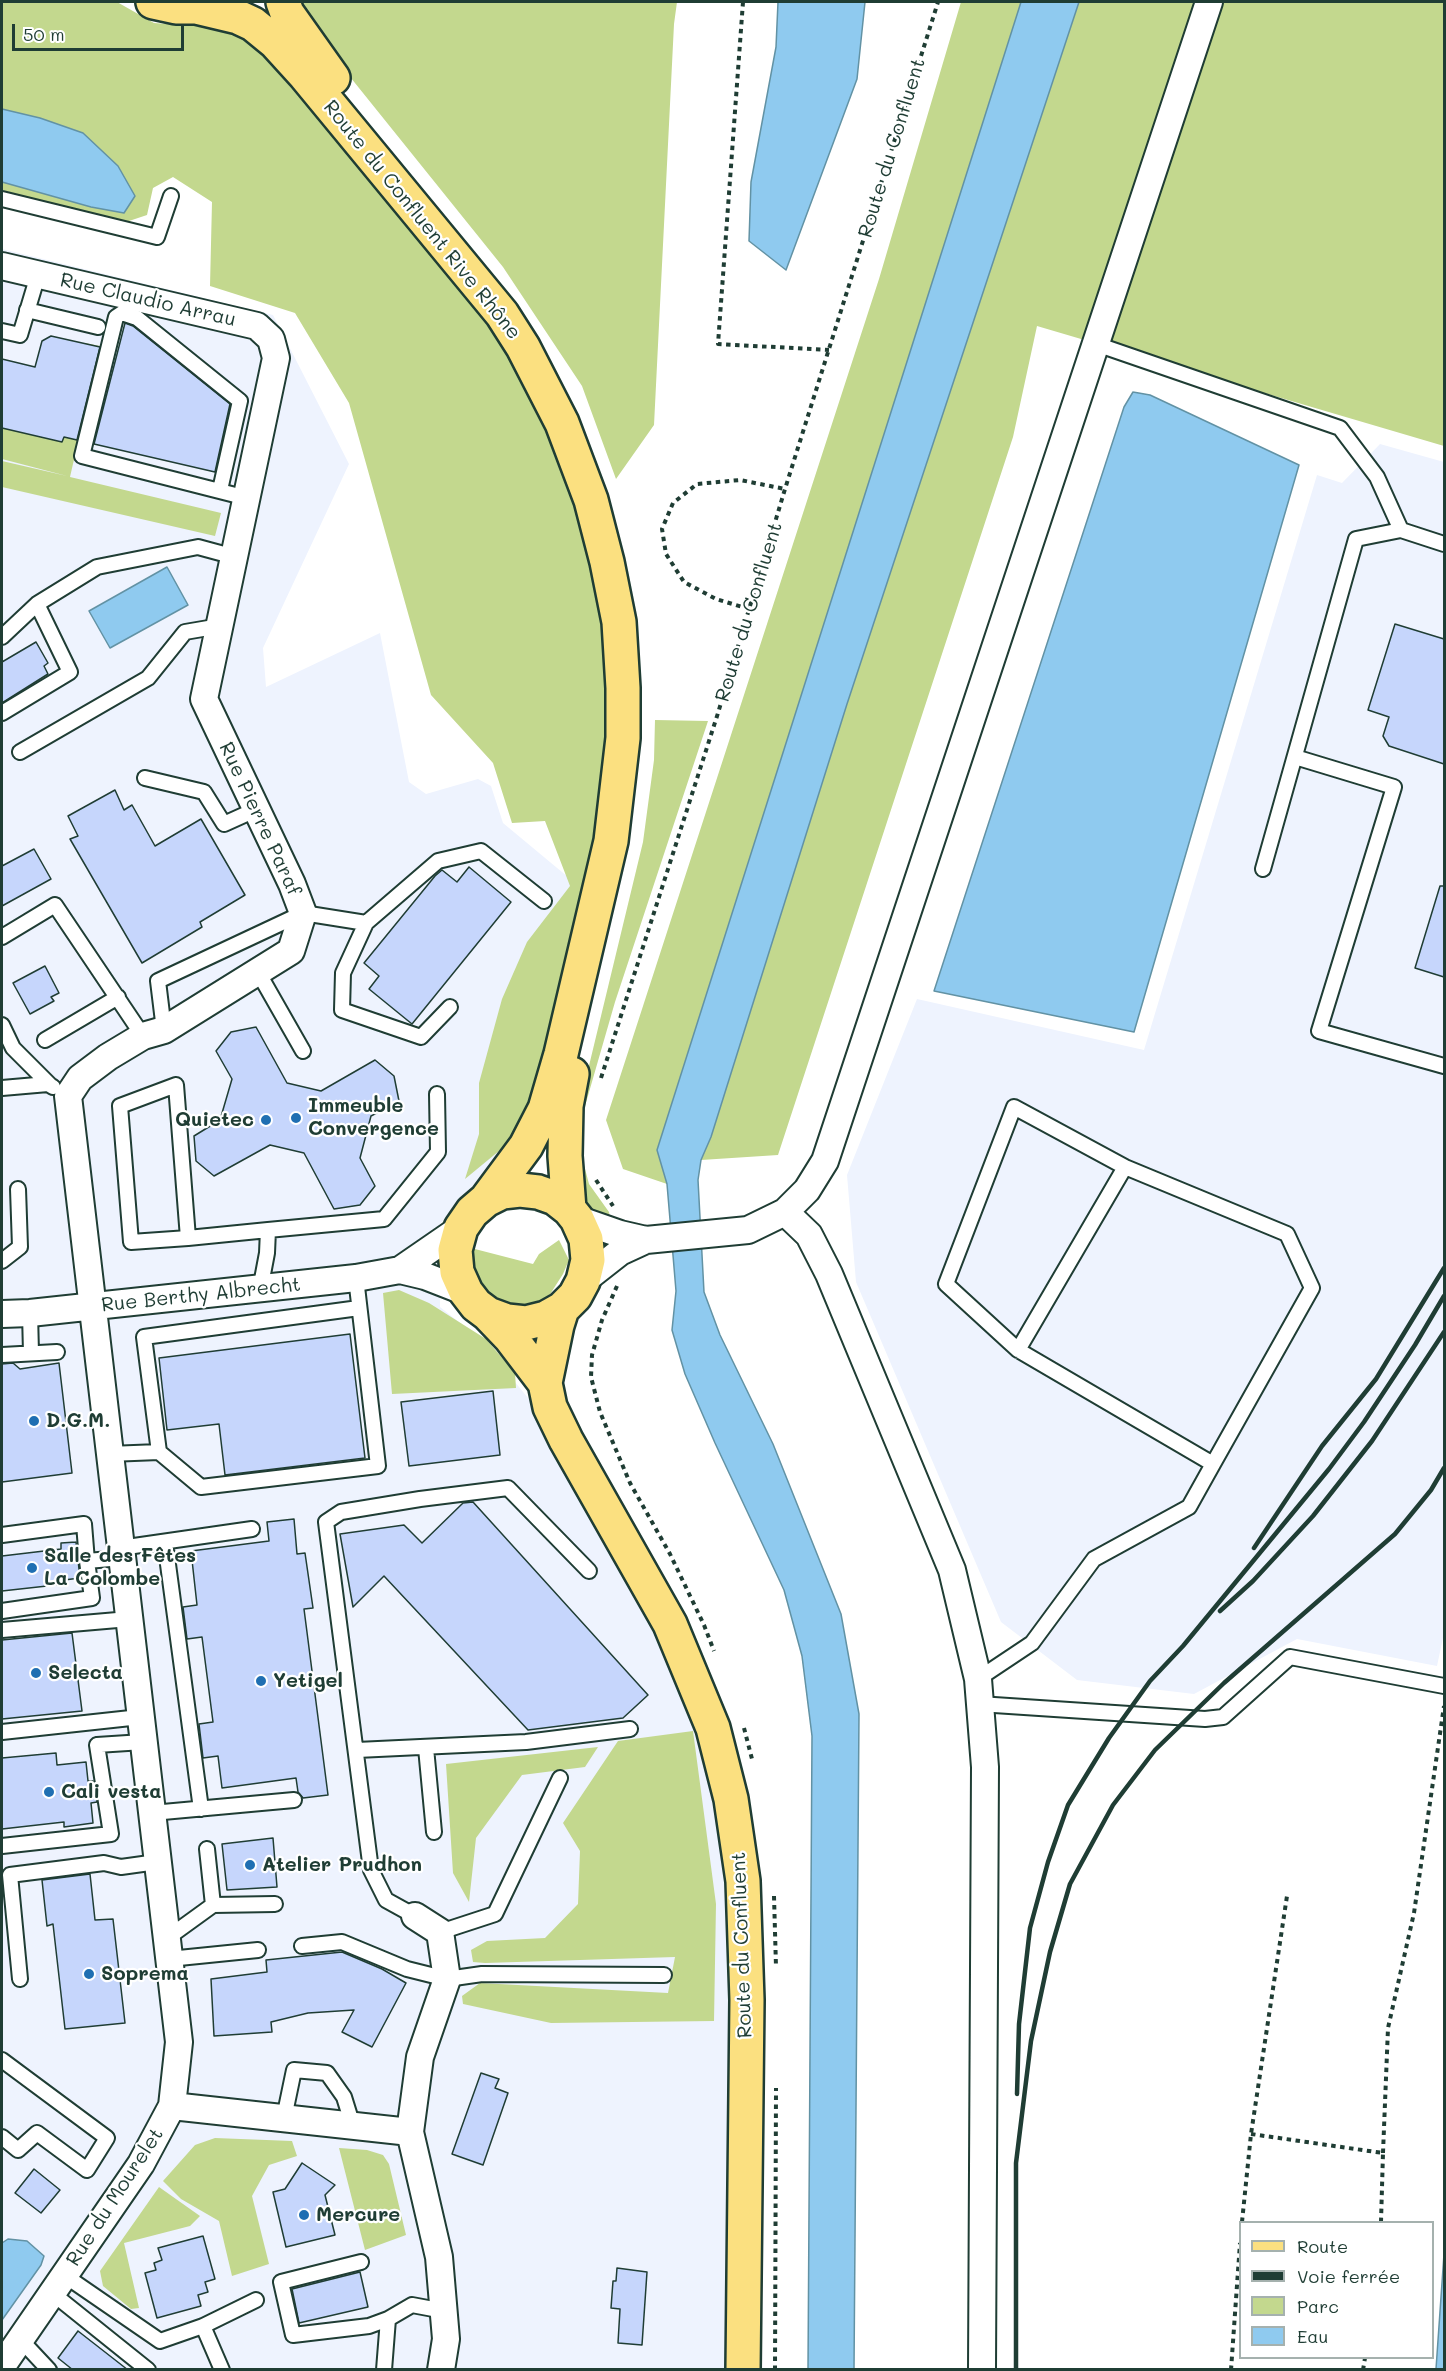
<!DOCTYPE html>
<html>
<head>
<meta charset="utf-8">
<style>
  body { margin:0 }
  #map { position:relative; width:1446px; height:2371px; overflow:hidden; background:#fff; font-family:Mali,sans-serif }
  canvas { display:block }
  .frame { position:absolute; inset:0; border:3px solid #1f3d34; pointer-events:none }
  .legend { position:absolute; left:1239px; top:2221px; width:195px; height:138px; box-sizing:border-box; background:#fff; border:2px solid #a5b1ae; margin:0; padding:8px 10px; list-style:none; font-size:18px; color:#1f3d34 }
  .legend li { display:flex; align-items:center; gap:12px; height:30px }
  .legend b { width:30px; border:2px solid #a5b1ae }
  .scale { position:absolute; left:12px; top:24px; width:172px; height:27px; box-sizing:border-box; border:3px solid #1f3d34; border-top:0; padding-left:8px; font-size:18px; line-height:21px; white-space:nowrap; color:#1f3d34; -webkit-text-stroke:4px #fff; paint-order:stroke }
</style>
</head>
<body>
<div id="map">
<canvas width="1446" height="2371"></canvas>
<div class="frame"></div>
<ul class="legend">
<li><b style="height:8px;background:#fbe080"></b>Route</li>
<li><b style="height:8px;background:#1f3d34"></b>Voie ferrée</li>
<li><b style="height:16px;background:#c3d88e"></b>Parc</li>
<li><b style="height:16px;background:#8fcaef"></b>Eau</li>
</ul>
<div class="scale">50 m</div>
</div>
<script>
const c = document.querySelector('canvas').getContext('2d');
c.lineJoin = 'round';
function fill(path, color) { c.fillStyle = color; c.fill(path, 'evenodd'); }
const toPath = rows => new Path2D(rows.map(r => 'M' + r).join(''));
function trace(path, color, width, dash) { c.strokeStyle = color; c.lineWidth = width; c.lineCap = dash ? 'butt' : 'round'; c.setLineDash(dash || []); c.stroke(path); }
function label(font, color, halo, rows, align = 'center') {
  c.font = font + ' Mali,sans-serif'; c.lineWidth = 4.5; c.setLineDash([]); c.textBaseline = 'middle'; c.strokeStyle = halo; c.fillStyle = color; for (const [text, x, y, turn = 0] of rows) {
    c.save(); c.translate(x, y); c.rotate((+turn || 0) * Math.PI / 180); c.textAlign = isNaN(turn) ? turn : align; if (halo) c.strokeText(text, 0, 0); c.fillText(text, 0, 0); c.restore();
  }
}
const built = toPath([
  [2,249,273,315,349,464,263,648,266,687,380,633,409,782,426,794,478,779,491,786,503,823,580,887,539,1080,507,1154,439,1225,440,1307,479,1338,537,1409,659,1632,715,1785,732,1940,732,2369,2,2369],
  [1380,444,1444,462,1444,1633,1437,1666,1297,1639,1194,1694,1077,1680,1001,1622,856,1282,847,1175,917,999,1144,1050,1317,475,1342,483]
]);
const green = toPath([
  [2,2,117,2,154,23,181,25,211,24,242,33,314,107,478,307,520,372,557,445,592,558,610,659,605,800,546,1075,505,1146,465,1179,479,1134,479,1083,502,999,527,942,570,886,545,821,512,823,493,763,431,695,349,403,295,313,210,286,212,202,173,177,153,188,147,215,123,223,2,190],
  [302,2,677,2,674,24,654,425,616,479,582,386,503,267,326,47],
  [961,2,1021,2,657,1150,667,1184,623,1169,606,1120,879,279],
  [1079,2,1444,2,1444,446,1037,326,1013,437,778,1155,701,1160,711,1137,847,704],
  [85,343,100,346,70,477,221,513,215,536,2,487,2,461,67,476,2,459,2,428,62,442],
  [655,720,708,721,615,1002,583,1113,582,1143,573,1132,643,842,654,760],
  [580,1162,584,1165,589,1184,609,1212,611,1223,588,1206,582,1197],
  [559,1240,569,1260,563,1274,547,1299,531,1305,509,1303,491,1295,479,1282,473,1266,471,1248,533,1264,539,1254],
  [399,1290,429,1303,486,1339,515,1373,516,1388,392,1394,383,1293],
  [693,1731,716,1904,714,2021,551,2023,463,2004,462,1996,480,1983,668,1993,675,1957,485,1963,473,1962,471,1950,487,1941,545,1938,578,1904,580,1851,563,1823,618,1741],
  [598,1747,585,1767,522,1775,476,1838,469,1902,453,1873,446,1764],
  [215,2138,292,2141,297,2156,269,2165,252,2196,269,2264,232,2276,219,2221,181,2199,163,2181,195,2145],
  [339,2148,367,2150,383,2155,389,2164,406,2235,365,2250],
  [159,2187,200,2216,190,2226,124,2243,139,2308,131,2309,103,2286,100,2271]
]);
const water = toPath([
  [778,2,865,2,857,79,786,270,749,241,751,182,776,47,778,2],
  [1021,2,1079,2,847,704,711,1137,701,1160,698,1180,704,1292,720,1335,773,1444,841,1614,859,1714,854,2369,808,2369,812,1736,802,1656,784,1590,715,1443,685,1374,672,1330,676,1291,667,1184,657,1150,1021,2],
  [2,109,40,118,83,133,118,166,135,196,124,213,91,207,2,182,2,109],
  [1133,392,1150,395,1299,465,1134,1032,934,991,1124,407,1133,392],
  [167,567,188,605,110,648,89,611,167,567],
  [8,2239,27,2241,44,2256,41,2265,2,2320,2,2243,8,2239],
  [1444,2254,1444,2369,1436,2369,1444,2254]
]);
const building = toPath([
  [125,323,133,326,230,404,215,472,94,444,125,323],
  [51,336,100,347,77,440,64,437,62,442,2,428,2,359,35,367,42,341,51,336],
  [1395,624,1444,639,1444,764,1389,746,1383,736,1389,717,1368,710,1395,624],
  [36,642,48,663,44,666,48,674,2,703,2,662,36,642],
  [115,790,124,810,132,805,155,846,201,819,245,895,200,922,202,927,142,963,70,839,78,836,68,816,115,790],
  [34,849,51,879,2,906,2,866,34,849],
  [469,867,511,902,412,1024,369,989,379,976,364,963,435,876,442,870,457,882,469,867],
  [1440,886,1444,886,1444,977,1415,968,1440,886],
  [45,966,59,993,51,997,54,1001,30,1014,13,983,45,966],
  [256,1027,287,1083,321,1091,375,1060,394,1076,399,1101,371,1116,360,1158,375,1186,360,1205,334,1209,304,1153,270,1145,214,1176,196,1161,194,1136,220,1120,232,1079,216,1051,231,1032,256,1027],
  [350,1334,365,1458,225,1475,219,1424,167,1430,159,1358,350,1334],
  [13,1363,20,1369,59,1363,72,1473,2,1482,2,1364,13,1363],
  [493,1391,500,1455,409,1466,401,1402,493,1391],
  [473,1502,648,1695,623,1718,528,1730,384,1576,353,1607,340,1534,404,1525,422,1543,463,1503,473,1502],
  [294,1519,297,1554,305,1553,313,1608,304,1609,328,1795,303,1798,298,1792,296,1778,222,1788,218,1756,203,1758,199,1724,213,1722,202,1637,187,1639,183,1607,197,1605,191,1551,269,1541,267,1522,294,1519],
  [76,1542,80,1578,64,1580,65,1584,2,1591,2,1556,61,1549,61,1543,76,1542],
  [72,1633,82,1711,2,1719,2,1640,72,1633],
  [56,1753,57,1765,86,1762,88,1781,93,1781,97,1802,91,1803,93,1823,64,1827,64,1822,2,1829,2,1758,56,1753],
  [273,1838,277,1887,227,1890,222,1844,273,1838],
  [90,1874,95,1920,113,1919,125,2023,65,2029,53,1924,47,1926,42,1880,90,1874],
  [342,1952,382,1969,406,1983,372,2047,342,2032,354,2010,308,2013,271,2022,272,2032,214,2036,211,1979,267,1972,266,1960,342,1952],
  [481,2073,499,2079,495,2088,508,2093,483,2165,452,2154,481,2073],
  [302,2163,335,2185,325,2195,335,2235,286,2247,273,2192,285,2189,302,2163],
  [34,2169,60,2190,41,2213,15,2193,34,2169],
  [203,2236,215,2279,205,2282,208,2292,198,2295,201,2306,157,2318,145,2273,156,2270,154,2263,162,2260,158,2248,203,2236],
  [617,2268,647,2272,642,2345,618,2343,620,2309,611,2308,613,2281,616,2281,617,2268],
  [360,2272,368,2307,299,2323,292,2289,360,2272],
  [78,2331,128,2370,73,2370,58,2358,78,2331]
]);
const path = toPath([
  [743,2,718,344,829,350],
  [749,609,716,599,684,582,666,554,662,529,673,503,697,484,740,480,785,489],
  [601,1078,718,713,785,489,938,2],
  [596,1180,613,1206],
  [617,1286,602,1320,592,1355,591,1377,600,1412,630,1483,670,1554,704,1625,714,1651],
  [744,1728,752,1759],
  [774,1896,776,1967],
  [1251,2134,1383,2153,1381,2222],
  [1383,2153,1388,2028,1414,1913,1444,1706],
  [1242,2222,1251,2134,1287,1896],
  [775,2370,776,2088],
  [1231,2370,1240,2243],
  [1363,2370,1365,2358]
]);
const lane = toPath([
  [2,199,157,237,171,196],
  [27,310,98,327],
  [2,331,20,335,38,275],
  [1096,344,1340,428,1377,477,1401,530,1444,544],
  [220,490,240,401,137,318,122,313,116,317,82,456,247,498],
  [2,637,37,604,97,567,198,547,235,557],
  [2,713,70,672,37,604],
  [20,752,148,678,185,632,220,626],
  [1295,757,1394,787,1319,1031,1444,1066],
  [145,778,204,792,224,824,255,810],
  [1263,869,1356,539,1401,530],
  [2,937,55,905,143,1036],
  [258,972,303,1051],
  [450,1007,421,1037,342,1010,343,973,366,923,438,861,481,851,544,901],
  [2,1025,13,1048,50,1085],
  [164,1030,158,981,303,913,366,923],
  [45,1040,118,997],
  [2,1088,48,1084,53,1087],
  [188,1238,176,1085,120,1106,131,1242,188,1238,268,1230],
  [2,1261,20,1247,18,1189],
  [356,1278,378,1466,201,1487,159,1452,144,1337,359,1308],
  [260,1290,267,1253,268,1230,384,1219,438,1152,437,1094],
  [30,1313,31,1353],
  [1018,1350,946,1284,1014,1107,1125,1167],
  [2,1355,57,1352],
  [109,1454,159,1452],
  [2,1535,84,1524,87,1561,122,1558],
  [165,1542,201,1809],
  [120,1548,252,1529],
  [2,1611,92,1598,87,1561],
  [2,1630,129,1619],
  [978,1679,1032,1643,1094,1559,1189,1507,1213,1464,1312,1288,1287,1234,1125,1167,1018,1350,1213,1464],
  [979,1704,1205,1719,1223,1717,1290,1657,1444,1686],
  [2,1732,140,1717],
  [426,1748,434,1832],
  [357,1750,526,1742,630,1729],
  [152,1813,294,1800],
  [2,1846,111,1834,97,1745,143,1742],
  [207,1849,213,1905],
  [415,1916,386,1900,371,1870,326,1522,341,1512,420,1499,508,1488,589,1571],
  [440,1932,495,1914,560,1778],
  [166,1939,213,1905,275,1904],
  [302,1946,342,1942,407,1969,447,1979,482,1974,664,1975],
  [169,1959,258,1950],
  [20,1979,10,1875,104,1863,121,1867,157,1862],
  [2,2060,107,2138,87,2170,37,2133,18,2150,2,2137],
  [284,2118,294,2070,327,2073,344,2097,353,2126],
  [361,2262,281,2282,293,2335,369,2326,388,2319,412,2305,444,2311],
  [64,2275,160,2341,203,2326,256,2300],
  [52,2293,148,2370],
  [203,2326,222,2370],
  [20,2339,49,2370],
  [384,2370,388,2319]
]);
const street = toPath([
  [2,266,257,326,271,339,276,358,204,699,292,884,303,913,291,951,164,1030,143,1036,108,1057,80,1078,68,1096,179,2042,172,2106,141,2164,2,2366],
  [785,1212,809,1235,829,1274,952,1570,978,1679,985,1767,982,2370],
  [577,1219,620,1234,646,1240,748,1230,785,1212,807,1190,825,1161,1209,2],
  [400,1270,425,1276,466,1292],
  [583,1281,620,1252,646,1240],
  [2,1314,30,1313,356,1278,400,1270,461,1228],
  [415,1916,440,1932,447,1979,420,2057,410,2132,439,2257,446,2339,441,2370],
  [172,2106,410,2132]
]);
const primary = toPath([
  [153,2,176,7,196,7,216,2],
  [283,2,287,13,333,78],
  [196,7,238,17,253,24,275,42,305,75,502,314,523,347,562,423,591,500,607,562,619,622,623,688,623,738,611,841,561,1054,545,1109,526,1146,486,1200,472,1212,461,1228,455,1250,457,1272,466,1292,476,1305,488,1314,507,1321,526,1323,546,1318,562,1309,575,1296,583,1281,588,1260,586,1239,577,1219,569,1209,555,1198,538,1192,520,1190,502,1192,486,1200],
  [569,1209,565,1156,566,1106,572,1074],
  [488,1314,510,1337,545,1383,550,1407,566,1440,670,1624,713,1728,731,1799,743,1881,747,2000,743,2370],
  [545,1383,557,1325,562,1309]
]);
const rail = toPath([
  [1254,1548,1322,1446,1376,1379,1444,1268],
  [1220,1611,1253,1581,1313,1516,1372,1441,1444,1332],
  [1017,2094,1019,2024,1030,1928,1048,1862,1068,1805,1109,1738,1150,1681,1183,1646,1329,1469,1364,1422,1415,1345,1444,1296],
  [1016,2370,1016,2163,1031,2041,1050,1952,1070,1884,1113,1805,1155,1750,1224,1683,1395,1534,1431,1490,1444,1468]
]);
const markers = [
  [296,1118,6,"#1f6fb2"],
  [266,1120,6,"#1f6fb2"],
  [34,1421,6,"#1f6fb2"],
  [32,1568,6,"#1f6fb2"],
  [36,1673,6,"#1f6fb2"],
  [261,1681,6,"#1f6fb2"],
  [49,1792,6,"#1f6fb2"],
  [250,1865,6,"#1f6fb2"],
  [89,1974,6,"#1f6fb2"],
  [304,2215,6,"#1f6fb2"]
];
const streetNames = [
  ["Route du Confluent",892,148,-73],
  ["Route du Confluent Rive Rhône",422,220,51],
  ["Rue Claudio Arrau",148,300,13],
  ["Route du Confluent",749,612,-73],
  ["Rue Pierre Paraf",260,819,65],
  ["Rue Berthy Albrecht",201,1295,-6],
  ["Route du Confluent",742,1945,-92],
  ["Rue du Mourelet",115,2197,-57]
];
const poiNames = [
  ["Immeuble",308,1106],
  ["Convergence",308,1129],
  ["Quietec",254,1120,"right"],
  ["D.G.M.",46,1421],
  ["Salle des Fêtes",44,1556],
  ["La Colombe",44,1579],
  ["Selecta",48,1673],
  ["Yetigel",273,1681],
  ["Cali vesta",61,1792],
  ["Atelier Prudhon",262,1865],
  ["Soprema",101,1974],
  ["Mercure",316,2215]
];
fill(built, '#eef3fe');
fill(green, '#c3d88e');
fill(water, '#8fcaef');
trace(water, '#6292a4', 1.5);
fill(building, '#c6d6fc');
trace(building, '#1f3d34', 1.5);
trace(lane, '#1f3d34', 18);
trace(street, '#1f3d34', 30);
trace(primary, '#1f3d34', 38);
trace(path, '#1f3d34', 4, [4.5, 4.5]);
trace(lane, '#fff', 14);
trace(street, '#fff', 26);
trace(primary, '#fbe080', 33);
trace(rail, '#1f3d34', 4.5);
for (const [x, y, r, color] of markers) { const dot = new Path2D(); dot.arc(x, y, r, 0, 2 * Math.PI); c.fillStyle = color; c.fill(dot); trace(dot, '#fff', 2); }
label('20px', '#1f3d34', '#fff', streetNames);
label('bold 20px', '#1f3d34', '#fff', poiNames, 'left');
</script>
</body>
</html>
